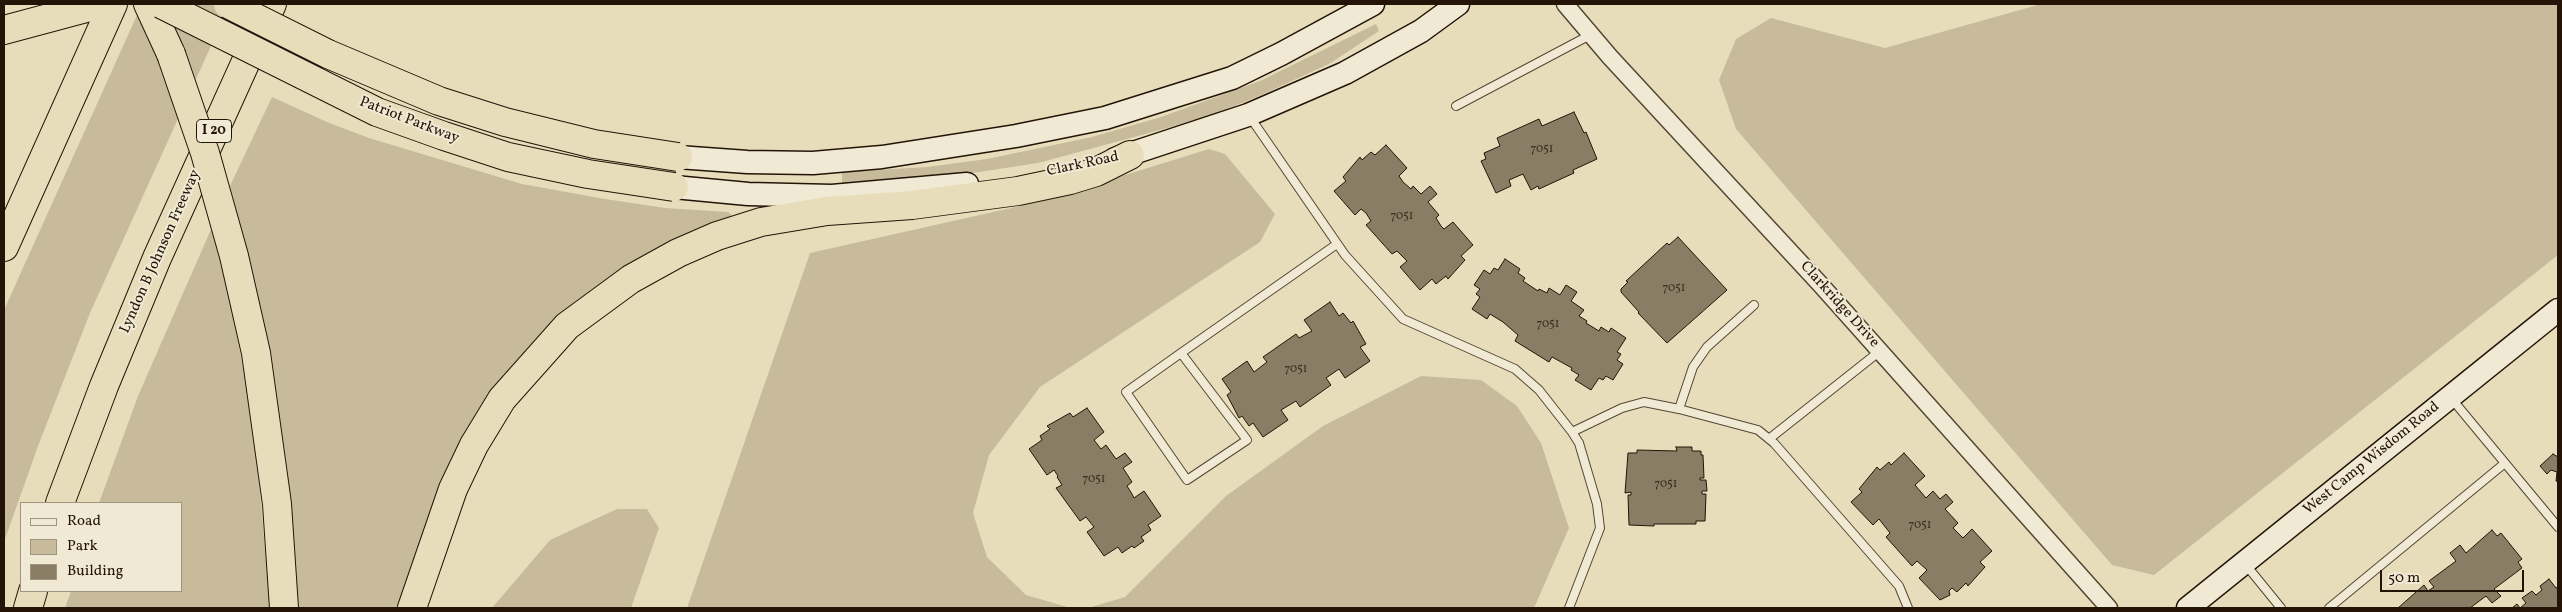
<!DOCTYPE html>
<html>
<head>
<meta charset="utf-8">
<style>
  body { margin:0 }
  #map { position:relative; width:2562px; height:612px; overflow:hidden; background:#e8ddbb; font-family:Vollkorn,serif }
  canvas { display:block }
  .frame { position:absolute; inset:0; border:5px solid #231407; pointer-events:none }
  .legend { position:absolute; left:20px; top:502px; width:162px; height:90px; box-sizing:border-box; background:#f0e9d3; border:1px solid #9e9481; margin:0; padding:6px 9px; list-style:none; font-size:15px; color:#231407 }
  .legend li { display:flex; align-items:center; gap:10px; height:25px }
  .legend b { width:25px; border:1px solid #9e9481 }
  .scale { position:absolute; left:2380px; top:570px; width:144px; height:22px; box-sizing:border-box; border:2px solid #231407; border-top:0; padding-left:6px; font-size:15px; line-height:18px; white-space:nowrap; color:#231407; -webkit-text-stroke:4px #f0e9d3; paint-order:stroke }
</style>
</head>
<body>
<div id="map">
<canvas width="2562" height="612"></canvas>
<div class="frame"></div>
<ul class="legend">
<li><b style="height:6px;background:#f0e9d3"></b>Road</li>
<li><b style="height:14px;background:#c7bb9c"></b>Park</li>
<li><b style="height:14px;background:#897d65"></b>Building</li>
</ul>
<div class="scale">50 m</div>
</div>
<script>
const c = document.querySelector('canvas').getContext('2d');
c.lineJoin = 'round';
function fill(path, color) { c.fillStyle = color; c.fill(path, 'evenodd'); }
const toPath = rows => new Path2D(rows.map(r => 'M' + r).join(''));
function trace(path, color, width, dash) { c.strokeStyle = color; c.lineWidth = width; c.lineCap = dash ? 'butt' : 'round'; c.setLineDash(dash || []); c.stroke(path); }
function label(font, color, halo, rows, align = 'center') {
  c.font = font + ' Vollkorn,serif'; c.lineWidth = 4; c.setLineDash([]); c.textBaseline = 'middle'; c.strokeStyle = halo; c.fillStyle = color; for (const [text, x, y, turn = 0] of rows) {
    c.save(); c.translate(x, y); c.rotate((+turn || 0) * Math.PI / 180); c.textAlign = isNaN(turn) ? turn : align; if (halo) c.strokeText(text, 0, 0); c.fillText(text, 0, 0); c.restore();
  }
}
const green = toPath([
  [142,4,230,4,90,313,38,446,4,542,4,310],
  [2041,4,2558,4,2558,255,2154,575,2112,565,1736,129,1719,80,1736,39,1771,18,1885,48],
  [1376,24,1379,31,1329,64,1259,96,1214,114,1160,130,1038,163,933,179,927,178,926,175,913,176,913,179,842,185,842,172,927,167,987,159,1092,137,1161,117,1260,81],
  [272,97,327,122,369,138,522,184,605,199,665,208,728,212,732,215,556,321,402,608,298,608,291,505,265,327,230,186],
  [1209,149,1225,154,1275,214,1260,242,1040,387,989,455,973,513,987,557,1026,595,1071,608,687,608,810,253,1038,202],
  [212,227,225,278,244,371,257,457,270,608,65,608,71,591,181,591,181,503,99,503,138,396],
  [1421,376,1481,380,1517,406,1541,443,1569,528,1534,608,1088,608,1125,597,1226,496,1323,426],
  [617,509,647,509,659,528,631,608,492,608,550,540]
]);
const building = toPath([
  [1574,112,1584,133,1586,132,1597,159,1573,170,1574,173,1539,189,1538,186,1531,190,1523,174,1509,180,1511,186,1496,193,1481,161,1486,159,1484,153,1500,146,1497,138,1539,119,1542,126,1574,112],
  [1386,145,1407,168,1399,176,1403,182,1411,189,1413,186,1421,194,1430,186,1437,194,1428,202,1439,215,1436,218,1441,226,1444,229,1453,222,1473,245,1461,256,1465,260,1448,279,1446,276,1436,284,1432,279,1420,290,1400,267,1407,261,1397,251,1392,254,1366,225,1371,221,1366,213,1361,209,1355,215,1334,191,1346,181,1343,177,1360,157,1362,160,1371,152,1375,155,1386,145],
  [1678,237,1727,290,1667,343,1638,313,1639,312,1621,292,1621,289,1628,282,1626,281,1667,243,1669,245,1678,237],
  [1505,259,1520,269,1518,273,1525,278,1523,281,1538,291,1539,289,1547,293,1549,288,1560,295,1566,285,1577,292,1571,301,1584,310,1579,316,1587,321,1586,323,1599,331,1601,327,1609,332,1611,328,1626,338,1617,352,1621,354,1617,360,1623,364,1613,380,1606,376,1603,380,1599,378,1591,390,1575,380,1579,375,1571,370,1572,368,1552,357,1549,362,1515,341,1518,335,1503,322,1490,314,1487,319,1472,309,1480,297,1476,294,1480,289,1474,285,1484,270,1490,274,1494,268,1498,270,1505,259],
  [1330,302,1339,316,1343,313,1351,323,1353,321,1366,344,1360,347,1370,361,1345,378,1339,369,1326,378,1331,385,1300,407,1296,401,1281,410,1288,420,1263,437,1253,423,1249,426,1242,416,1239,418,1227,395,1231,392,1222,379,1247,361,1254,372,1267,362,1263,357,1296,334,1299,338,1312,331,1304,320,1330,302],
  [1087,408,1104,432,1094,440,1101,449,1106,445,1116,459,1125,453,1132,462,1123,468,1132,482,1127,486,1132,494,1134,498,1144,491,1161,516,1148,525,1151,530,1141,537,1144,541,1134,548,1132,546,1122,553,1118,547,1104,556,1087,532,1094,527,1086,517,1080,521,1056,488,1062,485,1057,477,1058,476,1054,470,1047,475,1029,449,1042,440,1040,436,1050,429,1047,426,1070,413,1073,417,1087,408],
  [1676,447,1692,447,1692,451,1701,451,1701,455,1703,455,1704,478,1700,478,1700,480,1706,480,1707,491,1702,491,1702,494,1706,494,1705,521,1696,521,1696,524,1654,524,1654,526,1629,525,1628,495,1631,495,1631,492,1625,493,1628,453,1637,453,1637,450,1677,451,1676,447],
  [1904,453,1925,476,1915,485,1926,498,1933,491,1940,499,1946,494,1953,502,1945,509,1958,523,1953,528,1963,538,1972,529,1992,551,1980,562,1985,567,1968,586,1966,583,1957,592,1952,588,1949,591,1950,595,1940,600,1919,578,1927,570,1917,561,1912,566,1886,537,1890,533,1879,519,1873,525,1851,502,1862,492,1859,489,1877,467,1880,470,1889,462,1891,465,1904,453],
  [2553,454,2558,457,2558,482,2556,481,2557,472,2551,470,2547,474,2540,466,2553,454],
  [2492,530,2497,536,2501,533,2522,559,2518,562,2522,568,2494,589,2501,596,2492,603,2486,596,2470,608,2398,608,2424,585,2428,591,2434,587,2429,581,2456,561,2450,553,2460,545,2466,553,2492,530],
  [2549,579,2556,588,2558,587,2558,608,2512,608,2517,604,2520,608,2526,603,2522,598,2532,591,2536,595,2542,590,2540,586,2549,579]
]);
const lane = toPath([
  [1456,106,1592,34],
  [1250,117,1345,255,1403,319,1515,369,1539,390,1572,432,1579,443,1597,504,1600,528,1569,608],
  [1181,353,1247,440,1187,480,1126,392,1181,353,1337,244],
  [2451,398,2558,527],
  [1679,409,1693,367,1707,347,1754,305],
  [1572,432,1622,408,1644,402,1679,409,1758,430,1774,443,1899,586,1908,608],
  [1769,439,1880,351],
  [2246,565,2281,608],
  [2329,608,2505,463]
]);
const street = toPath([
  [1565,4,1610,57,1820,284,2109,608]
]);
const secondary = toPath([
  [678,157,747,162,813,163,882,157,1016,136,1105,118,1232,78,1281,54,1373,4],
  [1115,159,1248,115,1345,73,1421,31,1458,4],
  [674,187,748,194,832,196,967,184],
  [2188,608,2558,310]
]);
const highway = toPath([
  [148,4,171,54],
  [4,30,101,4],
  [4,247,113,4],
  [60,503,104,386,157,258,272,4],
  [28,608,33,591],
  [412,608,453,489,474,445,502,399,567,326,631,279,678,253,717,236,761,222,827,211,912,205,1018,191,1070,180,1096,172,1130,155]
]);
const highwayBridge = toPath([
  [161,4,377,112,444,136,508,157,588,174,674,187],
  [228,4,328,54,439,101,505,122,594,144,678,157],
  [171,54,205,153,234,256,256,353,277,504,284,608]
]);
const numberNames = [
  ["7051",1542,150],
  ["7051",1402,217],
  ["7051",1674,289],
  ["7051",1548,325],
  ["7051",1296,370],
  ["7051",1094,480],
  ["7051",1666,485],
  ["7051",1920,526]
];
const shields = [
  [214,131,35]
];
const shieldNames = [
  ["I 20",214,131]
];
const streetNames = [
  ["Patriot Parkway",409,121,21],
  ["Clark Road",1083,165,-12],
  ["Lyndon B Johnson Freeway",161,252,-66],
  ["Clarkridge Drive",1839,305,48],
  ["West Camp Wisdom Road",2372,459,-39]
];
fill(green, '#c7bb9c');
fill(building, '#897d65');
trace(building, '#231407', 1);
trace(lane, '#544634', 10);
trace(street, '#544634', 19);
trace(secondary, '#231407', 25);
trace(highway, '#231407', 30);
trace(lane, '#f0e9d3', 8);
trace(street, '#f0e9d3', 16);
trace(secondary, '#f0e9d3', 22);
trace(highway, '#e8ddbb', 28);
trace(highwayBridge, '#231407', 30, []);
trace(highwayBridge, '#e8ddbb', 28);
label('12px', '#3c2e1e', null, numberNames);
for (const [x, y, w] of shields) { const box = new Path2D(); box.roundRect(x - w / 2, y - 11.5, w, 23, 4); c.fillStyle = '#f0e9d3'; c.fill(box); trace(box, '#231407', 1); }
label('bold 14px', '#231407', null, shieldNames);
label('15px', '#231407', '#f0e9d3', streetNames);
</script>
</body>
</html>
